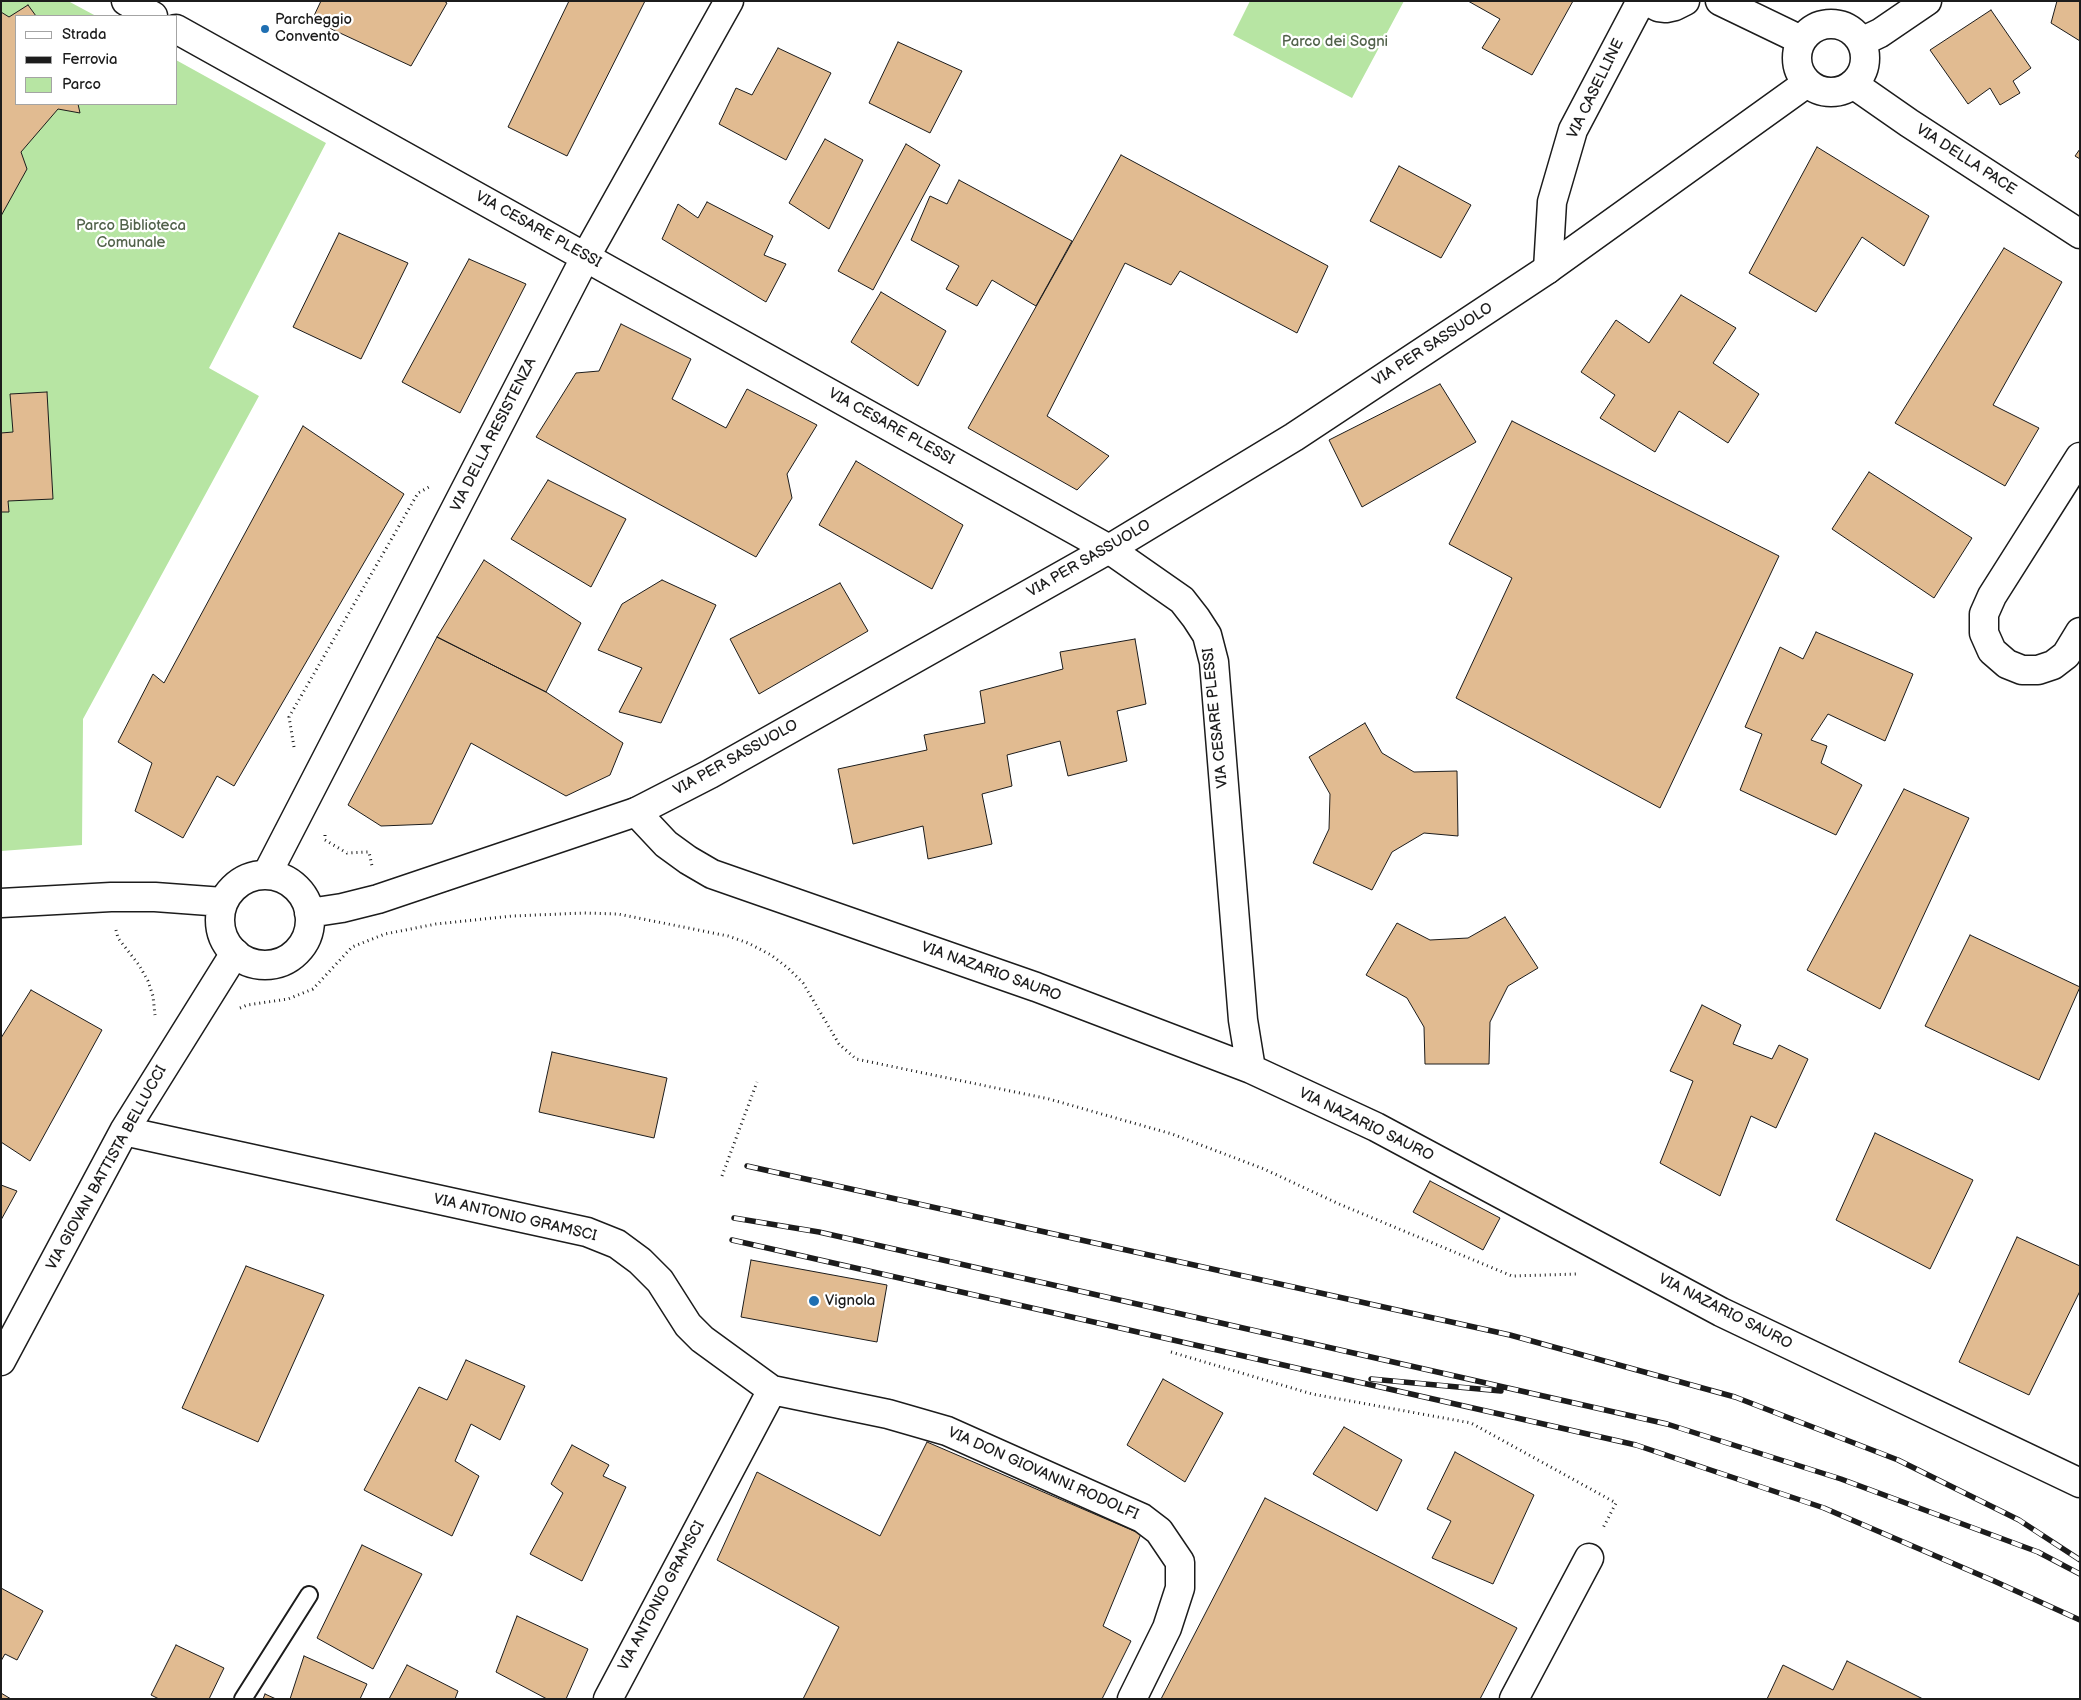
<!DOCTYPE html>
<html>
<head>
<meta charset="utf-8">
<style>
  body { margin:0 }
  #map { position:relative; width:2081px; height:1700px; overflow:hidden; background:#fff; font-family:"Balsamiq Sans",sans-serif }
  canvas { display:block }
  .frame { position:absolute; inset:0; border:2px solid #1c1c1c; pointer-events:none }
  .legend { position:absolute; left:15px; top:15px; width:162px; height:90px; box-sizing:border-box; background:#fff; border:1px solid #a4a4a4; margin:0; padding:6px 9px; list-style:none; font-size:15px; color:#1c1c1c }
  .legend li { display:flex; align-items:center; gap:10px; height:25px }
  .legend b { width:25px; border:1px solid #a4a4a4 }
</style>
</head>
<body>
<div id="map">
<canvas width="2081" height="1700"></canvas>
<div class="frame"></div>
<ul class="legend">
<li><b style="height:6px;background:#fff"></b>Strada</li>
<li><b style="height:6px;background:#1c1c1c"></b>Ferrovia</li>
<li><b style="height:14px;background:#b7e5a3"></b>Parco</li>
</ul>
</div>
<script>
const c = document.querySelector('canvas').getContext('2d');
c.lineJoin = 'round';
function fill(path, color) { c.fillStyle = color; c.fill(path, 'evenodd'); }
const toPath = rows => new Path2D(rows.map(r => 'M' + r).join(''));
function trace(path, color, width, dash) { c.strokeStyle = color; c.lineWidth = width; c.lineCap = dash ? 'butt' : 'round'; c.setLineDash(dash || []); c.stroke(path); }
function label(font, color, halo, rows, align = 'center') {
  c.font = font + ' "Balsamiq Sans",sans-serif'; c.lineWidth = 4.5; c.setLineDash([]); c.textBaseline = 'middle'; c.strokeStyle = halo; c.fillStyle = color; for (const [text, x, y, turn = 0] of rows) {
    c.save(); c.translate(x, y); c.rotate((+turn || 0) * Math.PI / 180); c.textAlign = isNaN(turn) ? turn : align; if (halo) c.strokeText(text, 0, 0); c.fillText(text, 0, 0); c.restore();
  }
}
const green = toPath([
  [1,1,68,1,96,16,16,16,16,104,176,104,176,60,326,143,209,368,259,396,83,719,82,845,1,851],
  [1250,1,1404,1,1352,98,1233,35]
]);
const building = toPath([
  [321,1,444,1,447,3,411,66,312,20,321,1],
  [569,1,645,1,567,156,508,127,569,1],
  [1468,1,1573,1,1532,75,1482,48,1500,19,1468,1],
  [2057,1,2080,1,2080,41,2051,23,2057,1],
  [28,5,36,16,16,16,16,104,78,104,80,113,58,109,21,152,27,169,1,216,1,12,9,17,28,5],
  [1991,10,2031,68,2013,81,2020,93,2000,105,1990,88,1968,104,1930,50,1991,10],
  [898,42,962,71,930,133,869,103,898,42],
  [778,48,831,73,786,160,719,124,736,88,752,95,778,48],
  [825,139,863,160,829,229,789,203,825,139],
  [906,144,940,165,873,290,838,271,906,144],
  [1817,147,1929,216,1904,266,1862,237,1816,312,1749,273,1817,147],
  [2080,149,2080,159,2075,156,2080,149],
  [1121,155,1328,266,1297,333,1180,271,1171,285,1125,263,1047,416,1109,456,1077,490,968,428,1121,155],
  [1399,166,1471,205,1441,258,1370,221,1399,166],
  [959,180,1072,241,1036,306,992,280,977,306,946,289,959,266,911,240,930,196,947,204,959,180],
  [707,202,773,236,764,255,786,264,766,302,662,239,678,204,698,218,707,202],
  [339,233,408,263,361,359,293,327,339,233],
  [2004,248,2062,282,1993,405,2039,428,2005,486,1895,423,2004,248],
  [469,259,526,284,460,413,402,382,469,259],
  [881,292,946,331,918,386,851,342,881,292],
  [1681,295,1736,328,1713,363,1759,394,1728,443,1679,411,1655,452,1600,418,1615,395,1581,372,1616,320,1649,343,1681,295],
  [621,324,691,359,672,399,726,428,747,389,817,425,787,474,792,498,756,557,536,437,576,373,599,371,621,324],
  [1440,384,1476,442,1362,507,1329,440,1440,384],
  [47,392,53,499,8,501,9,512,1,512,1,433,13,432,10,394,47,392],
  [1512,421,1779,556,1660,808,1456,698,1512,578,1449,544,1512,421],
  [303,426,404,494,234,786,217,776,183,838,135,811,152,763,118,742,153,674,164,683,303,426],
  [856,461,963,525,932,589,819,525,856,461],
  [1869,472,1972,538,1934,598,1832,529,1869,472],
  [548,480,626,519,591,587,511,539,548,480],
  [484,560,581,623,546,692,437,637,484,560],
  [662,580,716,605,661,723,619,712,642,668,598,650,622,604,662,580],
  [840,583,868,631,759,694,730,639,840,583],
  [1816,632,1913,674,1885,741,1828,714,1811,740,1827,746,1821,763,1862,785,1836,835,1740,790,1762,734,1745,727,1780,647,1803,659,1816,632],
  [437,637,546,692,623,743,610,775,566,796,471,743,432,824,381,826,348,805,437,637],
  [1135,639,1146,704,1117,711,1127,761,1068,776,1060,741,1007,755,1012,786,982,794,992,844,928,859,923,826,853,844,838,769,927,750,924,735,985,723,980,691,1063,669,1060,652,1135,639],
  [1365,723,1382,753,1414,772,1457,771,1458,836,1424,833,1392,852,1372,890,1313,863,1329,829,1330,794,1309,757,1365,723],
  [1904,789,1969,818,1880,1009,1807,970,1904,789],
  [1505,917,1538,968,1508,986,1490,1022,1489,1064,1425,1064,1424,1027,1407,998,1366,975,1397,923,1430,940,1468,938,1505,917],
  [1970,935,2080,987,2039,1080,1925,1026,1970,935],
  [31,990,102,1030,30,1161,1,1142,1,1038,31,990],
  [1702,1005,1741,1025,1733,1044,1772,1059,1779,1045,1808,1059,1776,1128,1751,1116,1720,1196,1660,1163,1693,1081,1670,1071,1702,1005],
  [552,1052,667,1078,654,1138,539,1112,552,1052],
  [1875,1133,1973,1180,1930,1269,1836,1220,1875,1133],
  [1430,1181,1500,1218,1483,1250,1413,1212,1430,1181],
  [1,1185,17,1191,1,1220,1,1185],
  [2017,1237,2080,1266,2080,1291,2029,1395,1959,1362,2017,1237],
  [751,1260,887,1285,877,1342,741,1317,751,1260],
  [246,1266,324,1295,258,1442,182,1408,246,1266],
  [466,1360,525,1386,500,1440,471,1424,455,1461,479,1476,452,1536,364,1490,419,1387,447,1400,466,1360],
  [1163,1379,1223,1413,1185,1482,1127,1445,1163,1379],
  [1344,1427,1402,1460,1377,1511,1313,1474,1344,1427],
  [927,1442,1141,1534,1103,1626,1131,1641,1102,1699,803,1699,839,1627,717,1560,757,1472,880,1536,927,1442],
  [572,1445,609,1465,603,1476,626,1487,582,1581,530,1554,563,1493,551,1484,572,1445],
  [1455,1452,1534,1495,1493,1584,1432,1558,1451,1521,1427,1509,1455,1452],
  [1265,1498,1517,1628,1480,1699,1161,1699,1265,1498],
  [362,1545,422,1574,373,1669,317,1638,362,1545],
  [1,1588,43,1611,17,1660,5,1654,1,1661,1,1588],
  [517,1616,588,1649,566,1699,547,1699,496,1672,517,1616],
  [176,1645,224,1668,209,1699,159,1699,151,1695,176,1645],
  [304,1656,367,1684,360,1699,290,1699,304,1656],
  [1847,1661,1923,1699,1767,1699,1783,1665,1833,1690,1847,1661],
  [407,1665,458,1691,455,1699,389,1699,407,1665],
  [1,1693,11,1699,1,1699,1,1693],
  [265,1694,276,1699,263,1699,265,1694]
]);
const path = toPath([
  [294,747,289,717,418,493,429,487],
  [325,835,325,840,347,853,369,852,372,866],
  [116,930,118,938,139,965,148,981,153,996,155,1015],
  [240,1008,247,1005,288,999,313,989,352,947,385,934,436,924,512,916,584,913,618,914,728,936,748,943,771,955,788,968,803,983,839,1044,856,1059,1049,1099,1172,1134,1264,1169,1339,1204,1512,1276,1578,1274],
  [722,1176,757,1082],
  [1171,1352,1312,1394,1471,1423,1616,1503,1602,1530]
]);
const service = toPath([
  [243,1699,309,1595]
]);
const minor = toPath([
  [126,1,153,16],
  [1647,1,1658,7,1666,8,1675,6,1685,1],
  [1720,1,1801,40],
  [176,29,1109,549,1182,600,1196,618,1207,635,1214,662,1243,1020,1251,1069],
  [1853,84,1909,123,2080,234],
  [1548,269,1552,202,1573,130,1641,1],
  [2080,457,1992,596,1984,614,1984,633,1992,651,2007,664,2022,670,2038,670,2053,665,2066,655,2080,632],
  [636,812,666,844,688,860,712,874,1036,987,1251,1069,1376,1127,1721,1312,2080,1483],
  [267,874,586,256,729,1],
  [124,1131,587,1232,617,1244,640,1261,660,1281,688,1325,702,1339,772,1390,888,1414,947,1431,1142,1518,1159,1531,1180,1562,1180,1588,1167,1628,1132,1699],
  [1,1361,124,1131,235,953],
  [608,1699,772,1390],
  [1514,1699,1589,1558]
]);
const secondary = toPath([
  '1797 58a34 34 0 1 1 68 0a34 34 0 1 1-68 0Z',
  [1861,42,1880,33,1927,1],
  '220 920a45 45 0 1 1 90 0a45 45 0 1 1-90 0Z',
  [1,903,111,897,155,897,223,902],
  [309,913,342,908,378,899,636,812,710,774,1109,549,1294,437,1548,269,1807,83]
]);
const rail = toPath([
  [747,1166,1510,1335,1735,1397,1898,1460,2019,1520,2080,1560],
  [734,1218,819,1232,1667,1424,1841,1479,2038,1552,2080,1574],
  [732,1240,1636,1445,1824,1508,1994,1581,2080,1620],
  [1371,1379,1501,1391]
]);
const markers = [
  [265,29,5,"#1f6fb2"],
  [814,1301,6,"#1f6fb2"]
];
const poiNames = [
  ["Parcheggio",275,20],
  ["Convento",275,37],
  ["Vignola",825,1301]
];
const parkNames = [
  ["Parco dei Sogni",1335,42],
  ["Parco Biblioteca",131,226],
  ["Comunale",131,243]
];
const streetNames = [
  ["VIA CASELLINE",1596,89,-64],
  ["VIA DELLA PACE",1966,160,33],
  ["VIA CESARE PLESSI",538,230,29],
  ["VIA PER SASSUOLO",1433,345,-33],
  ["VIA CESARE PLESSI",891,427,29],
  ["VIA DELLA RESISTENZA",494,435,-63],
  ["VIA PER SASSUOLO",1089,559,-30],
  ["VIA CESARE PLESSI",1216,718,-96],
  ["VIA PER SASSUOLO",736,758,-29],
  ["VIA NAZARIO SAURO",991,972,20],
  ["VIA NAZARIO SAURO",1366,1125,26],
  ["VIA GIOVAN BATTISTA BELLUCCI",107,1168,-61],
  ["VIA ANTONIO GRAMSCI",515,1218,13],
  ["VIA NAZARIO SAURO",1725,1312,27],
  ["VIA DON GIOVANNI RODOLFI",1043,1474,24],
  ["VIA ANTONIO GRAMSCI",662,1596,-62]
];
fill(green, '#b7e5a3');
fill(building, '#e1bb91');
trace(building, '#1c1c1c', 1);
trace(service, '#1c1c1c', 20);
trace(minor, '#1c1c1c', 31);
trace(secondary, '#1c1c1c', 31);
trace(path, '#1c1c1c', 3, [1, 4]);
trace(service, '#fff', 16);
trace(minor, '#fff', 28);
trace(secondary, '#fff', 28);
trace(rail, '#1c1c1c', 5.5);
trace(rail, '#fff', 4, [11]);
for (const [x, y, r, color] of markers) { const dot = new Path2D(); dot.arc(x, y, r, 0, 2 * Math.PI); c.fillStyle = color; c.fill(dot); trace(dot, '#fff', 2); }
label('15px', '#1c1c1c', '#fff', poiNames, 'left');
label('15px', '#52624b', '#fff', parkNames);
label('15px', '#1c1c1c', '#fff', streetNames);
</script>
</body>
</html>
